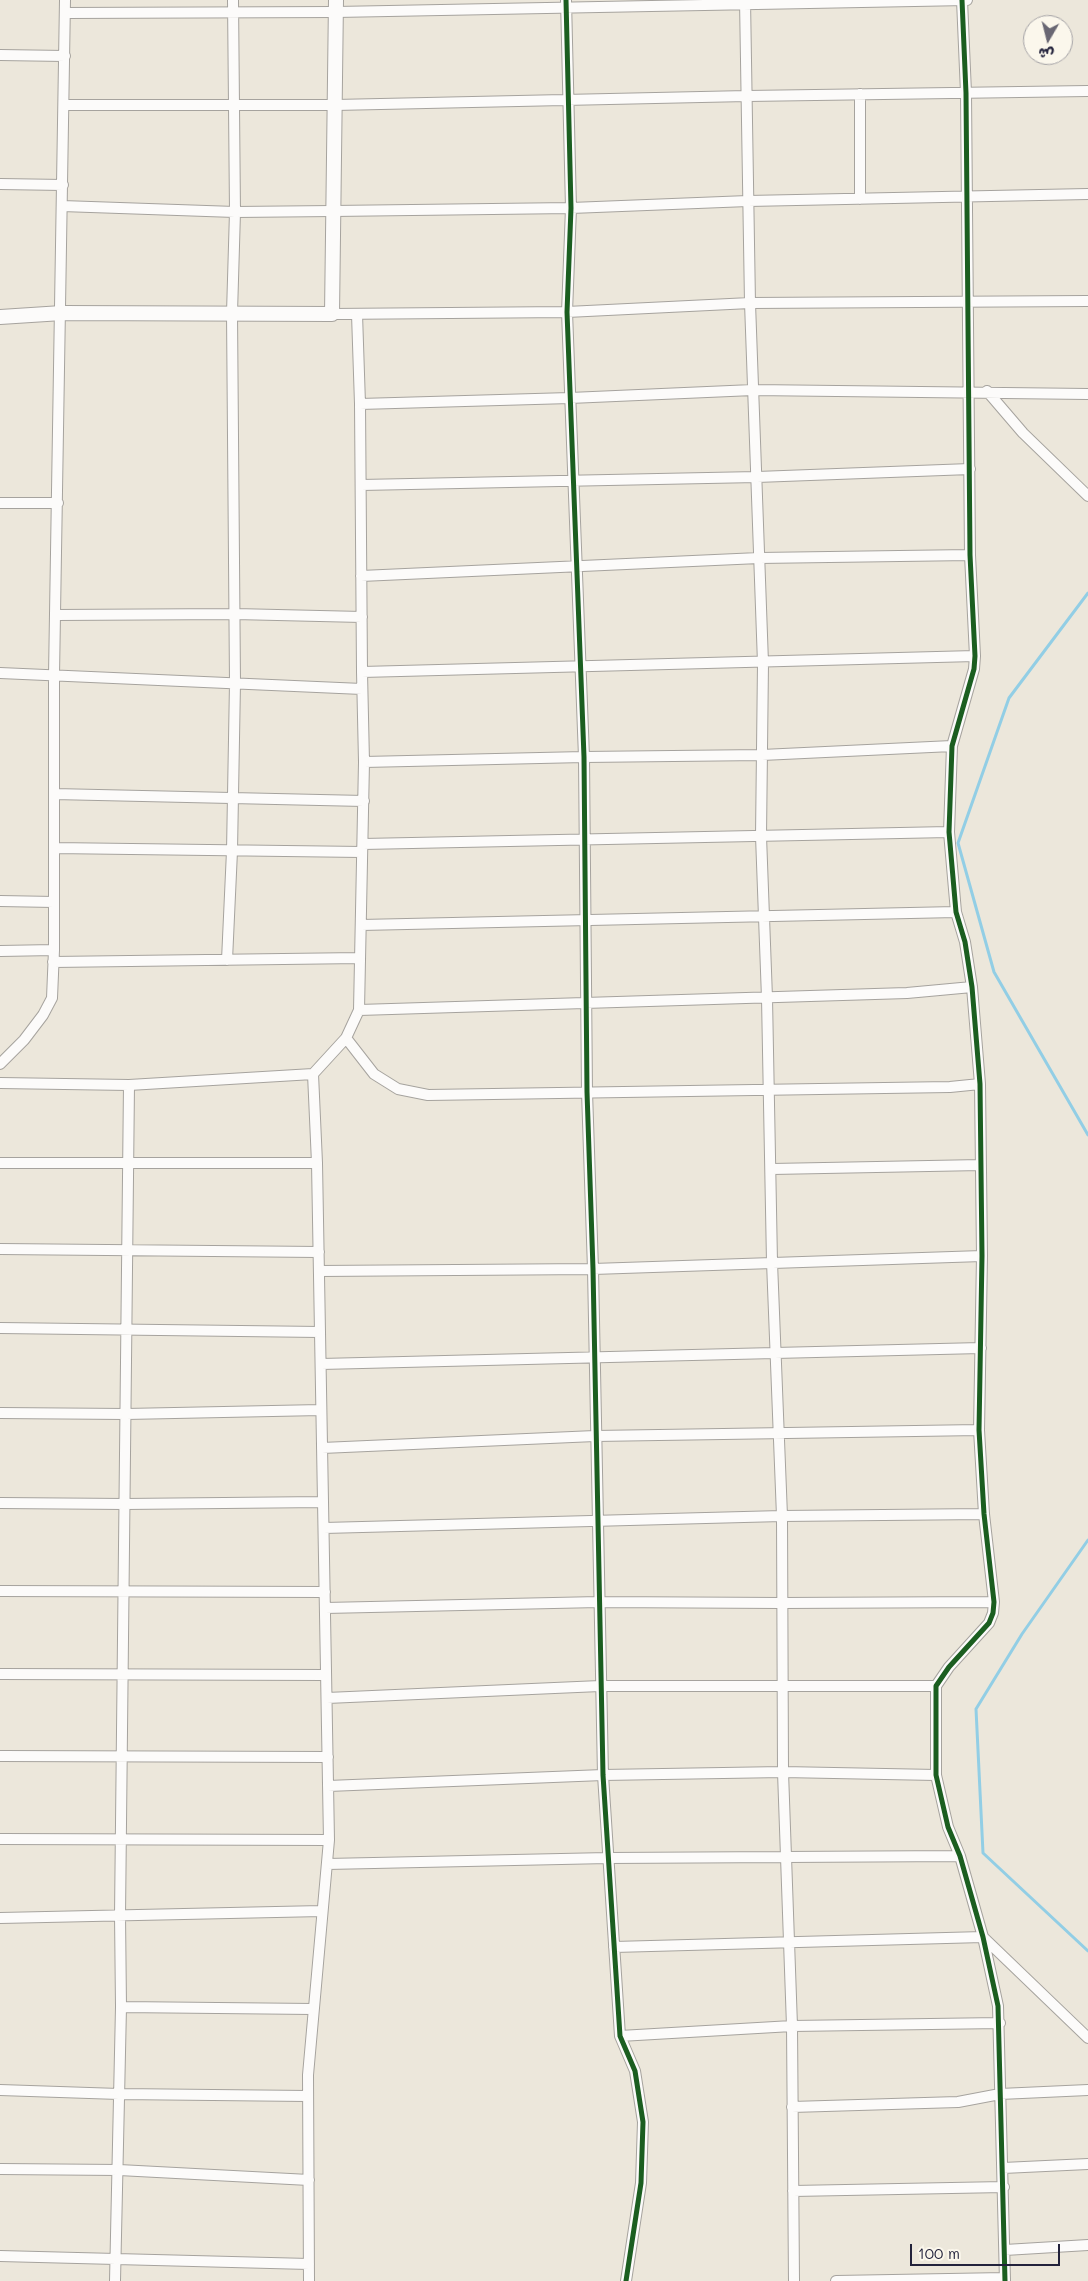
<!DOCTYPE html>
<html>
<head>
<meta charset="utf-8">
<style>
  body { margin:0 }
  #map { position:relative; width:1088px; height:2281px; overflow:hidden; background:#ece7db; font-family:Mali,"Playpen Sans Arabic",sans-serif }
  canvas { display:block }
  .north { position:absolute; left:1023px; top:15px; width:50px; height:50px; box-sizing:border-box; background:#fbf7ec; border:1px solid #a4a2a5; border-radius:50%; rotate:188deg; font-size:14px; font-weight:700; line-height:20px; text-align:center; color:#22223b }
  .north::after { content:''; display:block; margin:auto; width:18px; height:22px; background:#696773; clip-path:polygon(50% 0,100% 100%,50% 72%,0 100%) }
  .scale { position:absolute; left:910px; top:2244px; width:150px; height:22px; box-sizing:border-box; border:2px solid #22223b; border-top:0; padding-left:6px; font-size:15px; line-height:18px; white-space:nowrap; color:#22223b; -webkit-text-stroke:4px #fbf7ec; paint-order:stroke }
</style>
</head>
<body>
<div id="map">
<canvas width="1088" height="2281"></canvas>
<div class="north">ش</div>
<div class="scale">100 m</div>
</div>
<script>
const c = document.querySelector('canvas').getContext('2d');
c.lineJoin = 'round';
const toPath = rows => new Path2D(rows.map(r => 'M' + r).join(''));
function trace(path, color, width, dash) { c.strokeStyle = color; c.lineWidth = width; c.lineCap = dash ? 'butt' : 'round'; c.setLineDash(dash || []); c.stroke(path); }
const stream = toPath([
  [1088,593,1009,698,958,843,994,972,1088,1135],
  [1088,1540,1022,1634,976,1709,983,1853,1088,1951]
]);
const street = toPath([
  [566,0,571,208,567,312,584,757,587,1092,593,1269,603,1775,620,2036,635,2071,643,2122,641,2183,626,2281],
  [745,0,750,303,763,663,761,836,767,998,772,1262,782,1516,783,1772,792,2026,794,2281],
  [962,0,966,93,970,555,975,656,974,669,952,746,949,832,956,912,965,942,972,987,980,1084,982,1256,979,1430,984,1514,994,1602,993,1613,989,1623,949,1667,936,1686,936,1775,948,1827,960,1856,983,1937,998,2006,1005,2281],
  [65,13,336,12,967,0],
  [0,55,65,56],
  [65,105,335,105,747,96,1088,91],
  [0,184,63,185],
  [860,199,860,94],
  [62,206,235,212,333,211,571,208,748,201,1088,194],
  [332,314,567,312,750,303,1088,301],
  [357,314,360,404,362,672,364,762,359,1010,346,1038,374,1074,398,1089,428,1095,950,1087,980,1084],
  [987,391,1023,433,1088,496],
  [360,404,570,398,753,390,1088,394],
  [361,485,757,477,970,469],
  [0,503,58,503],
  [361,576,759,558,970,555],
  [56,615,235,614,362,617],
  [362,672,975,656],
  [0,673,362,689],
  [364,762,584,757,762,755,952,746],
  [54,794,364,801],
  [363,844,949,832],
  [54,848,362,852],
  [0,901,54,902],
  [361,925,956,912],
  [0,951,54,950],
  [227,960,232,851,235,683,232,313,235,212,233,0],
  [53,962,360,958],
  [359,1010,907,993,972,987],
  [0,1064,24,1040,43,1015,52,998,54,950,54,675,65,0],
  [0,1083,129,1085,313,1074,346,1038],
  [0,1163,317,1163],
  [772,1169,981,1165],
  [0,1249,319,1252],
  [319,1271,593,1269,982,1256],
  [0,1328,320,1332],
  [321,1364,981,1348],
  [0,1413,126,1414,321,1410],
  [322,1448,595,1436,979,1430],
  [0,1503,125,1504,323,1502],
  [324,1528,782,1516,984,1514],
  [0,1591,325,1592],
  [325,1608,599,1602,781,1603,994,1602],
  [0,1674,326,1675],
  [327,1698,600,1686,936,1686],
  [0,1756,328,1757],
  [328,1786,603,1775,783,1772,936,1775],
  [0,1839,329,1840],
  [327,1864,608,1858,960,1856],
  [0,1918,322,1911],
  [614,1947,983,1937,1088,2038],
  [121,2007,313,2009],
  [620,2036,792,2026,1000,2023],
  [0,2090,119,2094,307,2096],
  [792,2107,958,2102,1000,2094,1088,2090],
  [1003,2168,1088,2164],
  [0,2169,119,2170,309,2180],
  [793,2191,1004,2187],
  [1005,2250,1088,2245],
  [0,2256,309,2264],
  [115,2281,121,2007,120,1915,129,1085],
  [309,2281,308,2075,329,1840,317,1163,313,1074],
  [836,2281,1005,2278]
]);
const secondary = toPath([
  [0,317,62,313,332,314,336,0]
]);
const cycleway = toPath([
  [566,0,571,208,567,312,584,757,587,1092,593,1269,603,1775,620,2036,635,2071,643,2122,641,2183,626,2281],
  [962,0,966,93,970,555,975,656,974,669,952,746,949,832,956,912,965,942,972,987,980,1084,982,1256,979,1430,984,1514,994,1602,993,1613,989,1623,949,1667,936,1686,936,1775,948,1827,960,1856,983,1937,998,2006,1005,2281]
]);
trace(stream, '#92cee5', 3);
trace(street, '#a6a39e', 12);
trace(secondary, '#a6a39e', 16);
trace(street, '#fcfbfa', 10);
trace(secondary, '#fcfbfa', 14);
trace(cycleway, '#1b5e20', 5);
</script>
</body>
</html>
